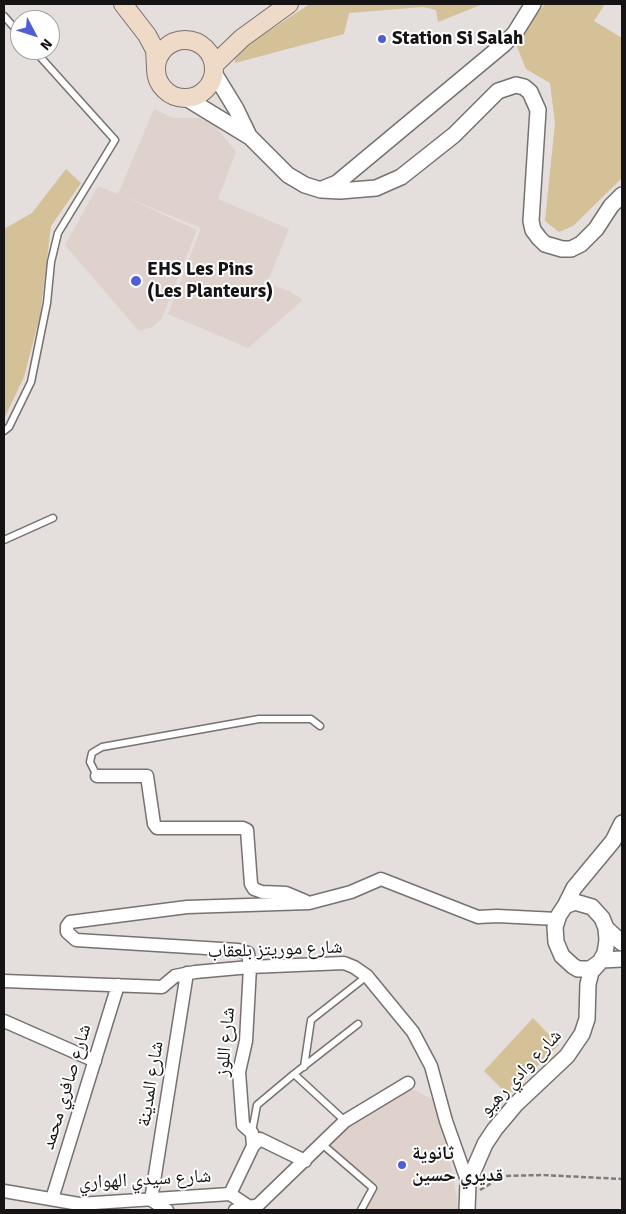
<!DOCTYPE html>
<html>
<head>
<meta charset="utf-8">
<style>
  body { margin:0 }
  #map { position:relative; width:626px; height:1214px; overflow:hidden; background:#e4dedc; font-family:Signika,sans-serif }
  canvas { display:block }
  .frame { position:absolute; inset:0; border:5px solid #151313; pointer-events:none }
  .north { position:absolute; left:10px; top:10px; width:50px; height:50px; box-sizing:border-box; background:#fff; border:1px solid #a1a1a1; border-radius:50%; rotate:130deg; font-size:14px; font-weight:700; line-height:20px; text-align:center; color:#151313 }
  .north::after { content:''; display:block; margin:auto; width:18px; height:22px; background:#505ed3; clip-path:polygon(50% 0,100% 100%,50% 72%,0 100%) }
</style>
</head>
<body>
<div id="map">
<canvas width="626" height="1214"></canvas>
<div class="frame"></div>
<div class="north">N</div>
</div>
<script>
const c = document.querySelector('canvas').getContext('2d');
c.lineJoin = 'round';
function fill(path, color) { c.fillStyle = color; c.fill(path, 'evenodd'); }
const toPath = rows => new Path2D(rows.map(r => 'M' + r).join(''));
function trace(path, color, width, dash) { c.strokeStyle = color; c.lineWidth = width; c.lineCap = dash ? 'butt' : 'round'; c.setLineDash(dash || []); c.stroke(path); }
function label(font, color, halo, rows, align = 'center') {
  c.font = font + ' Signika,"Noto Naskh Arabic",sans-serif'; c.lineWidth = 4; c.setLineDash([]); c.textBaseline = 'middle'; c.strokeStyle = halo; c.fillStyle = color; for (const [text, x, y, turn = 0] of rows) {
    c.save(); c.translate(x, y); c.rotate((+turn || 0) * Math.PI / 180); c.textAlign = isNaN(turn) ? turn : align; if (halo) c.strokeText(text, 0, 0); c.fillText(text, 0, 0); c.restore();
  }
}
const built = toPath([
  [154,109,173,118,200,118,213,123,236,152,218,199,289,229,267,283,289,291,303,300,248,348,168,314,201,228,121,195,197,230,162,318,153,327,139,331,65,245,98,186,118,194],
  [413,1089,436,1102,444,1130,459,1210,366,1210,379,1186,329,1145,345,1129]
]);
const green = toPath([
  [310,4,483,4,438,22,436,10,423,7,349,13,344,34,235,63,235,53],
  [545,4,605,4,594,21,622,38,622,178,573,226,559,232,545,221,555,123,550,83,526,69,515,42],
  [66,169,81,183,51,226,40,316,24,377,4,419,4,229,32,213],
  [533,1018,559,1045,508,1095,484,1071]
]);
const path = toPath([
  [480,1190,503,1176,541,1175,622,1179]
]);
const service = toPath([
  [4,16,20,34],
  [4,431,9,427,31,382,47,303,51,262,58,233,115,140,34,50],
  [4,540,53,518],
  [97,776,90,762,92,753,102,747,259,719,311,719,320,726],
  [304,1067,311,1020,367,976],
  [345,1121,294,1074,358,1024],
  [252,1132,257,1105,294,1074],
  [322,1144,373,1188,361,1210]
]);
const minor = toPath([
  [97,776,147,776,154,824,157,828,243,828,247,830,251,884,254,889,262,892,286,893,305,901],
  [4,981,162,987,175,976,195,972,250,967,344,963,354,967,367,976,413,1032,431,1066,446,1121,468,1183],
  [4,1021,95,1061],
  [253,1146,252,1133,243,1125,239,1072,246,1041,250,967,248,953,238,950,76,940,67,932,67,926,70,922,187,907,309,903,351,892,381,879,478,917,497,916,557,919],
  [4,1191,79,1204,230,1194,254,1210],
  [230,1194,253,1146,260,1139,305,1161],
  [52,1199,118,985],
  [167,1210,151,1200,187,973],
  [235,1210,258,1205,345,1121,408,1083]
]);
const tertiary = toPath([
  [214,73,236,109,249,136],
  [186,98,250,137,288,175,305,185,321,190,340,191,376,188,401,177,454,135,498,91,516,85,524,87,530,92,538,110,531,221,533,230,539,238,545,244,562,249,571,249,581,244,596,229,611,206,622,195],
  [322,189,337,183,504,44,515,33,533,4],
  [575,902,592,907,602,918,606,928,607,940,605,953,600,962,590,969,578,969,573,966,562,956,556,942,555,927,559,915,565,906,575,902],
  [565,906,574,888,613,841,622,823],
  [606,928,622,943],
  [602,960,622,959],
  [467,1210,468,1183,485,1144,495,1129,516,1104,567,1056,582,1034,587,1019,588,984,591,972,600,962]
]);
const secondary = toPath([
  [123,4,147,35,155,50,156,67],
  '156 69a29 29 0 1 1 58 0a29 29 0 1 1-58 0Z',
  [214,65,242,38,289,4]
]);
const markers = [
  [382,39,5,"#505ed3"],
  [136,281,6,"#505ed3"],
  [402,1165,5,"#505ed3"]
];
const poiNames = [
  ["Station Si Salah",392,39],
  ["EHS Les Pins",147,270],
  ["(Les Planteurs)",147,292],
  ["ثانوية",412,1154],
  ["قديري حسين",412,1176]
];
const streetNames = [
  ["شارع موريتز بلعقاب",275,950,-2],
  ["شارع اللوز",226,1042,-85],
  ["شارع وادي رهيو",521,1073,-47],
  ["شارع المدينة",151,1084,-81],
  ["شارع صافري محمد",67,1087,-73],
  ["شارع سيدي الهواري",145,1180,-3]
];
fill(built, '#dfd1cc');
fill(green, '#d4c197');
trace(service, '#77716f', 9);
trace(minor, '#77716f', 15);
trace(tertiary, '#77716f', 18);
trace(secondary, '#77716f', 20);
trace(path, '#7f7b7a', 2.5, [5, 2.5]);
trace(service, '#fff', 6);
trace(minor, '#fff', 12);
trace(tertiary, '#fff', 15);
trace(secondary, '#eedac6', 18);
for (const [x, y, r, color] of markers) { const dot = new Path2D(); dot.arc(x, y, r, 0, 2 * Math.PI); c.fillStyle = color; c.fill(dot); trace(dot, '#fff', 2); }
label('bold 19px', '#151313', '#fff', poiNames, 'left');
label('19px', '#151313', '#fff', streetNames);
</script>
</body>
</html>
